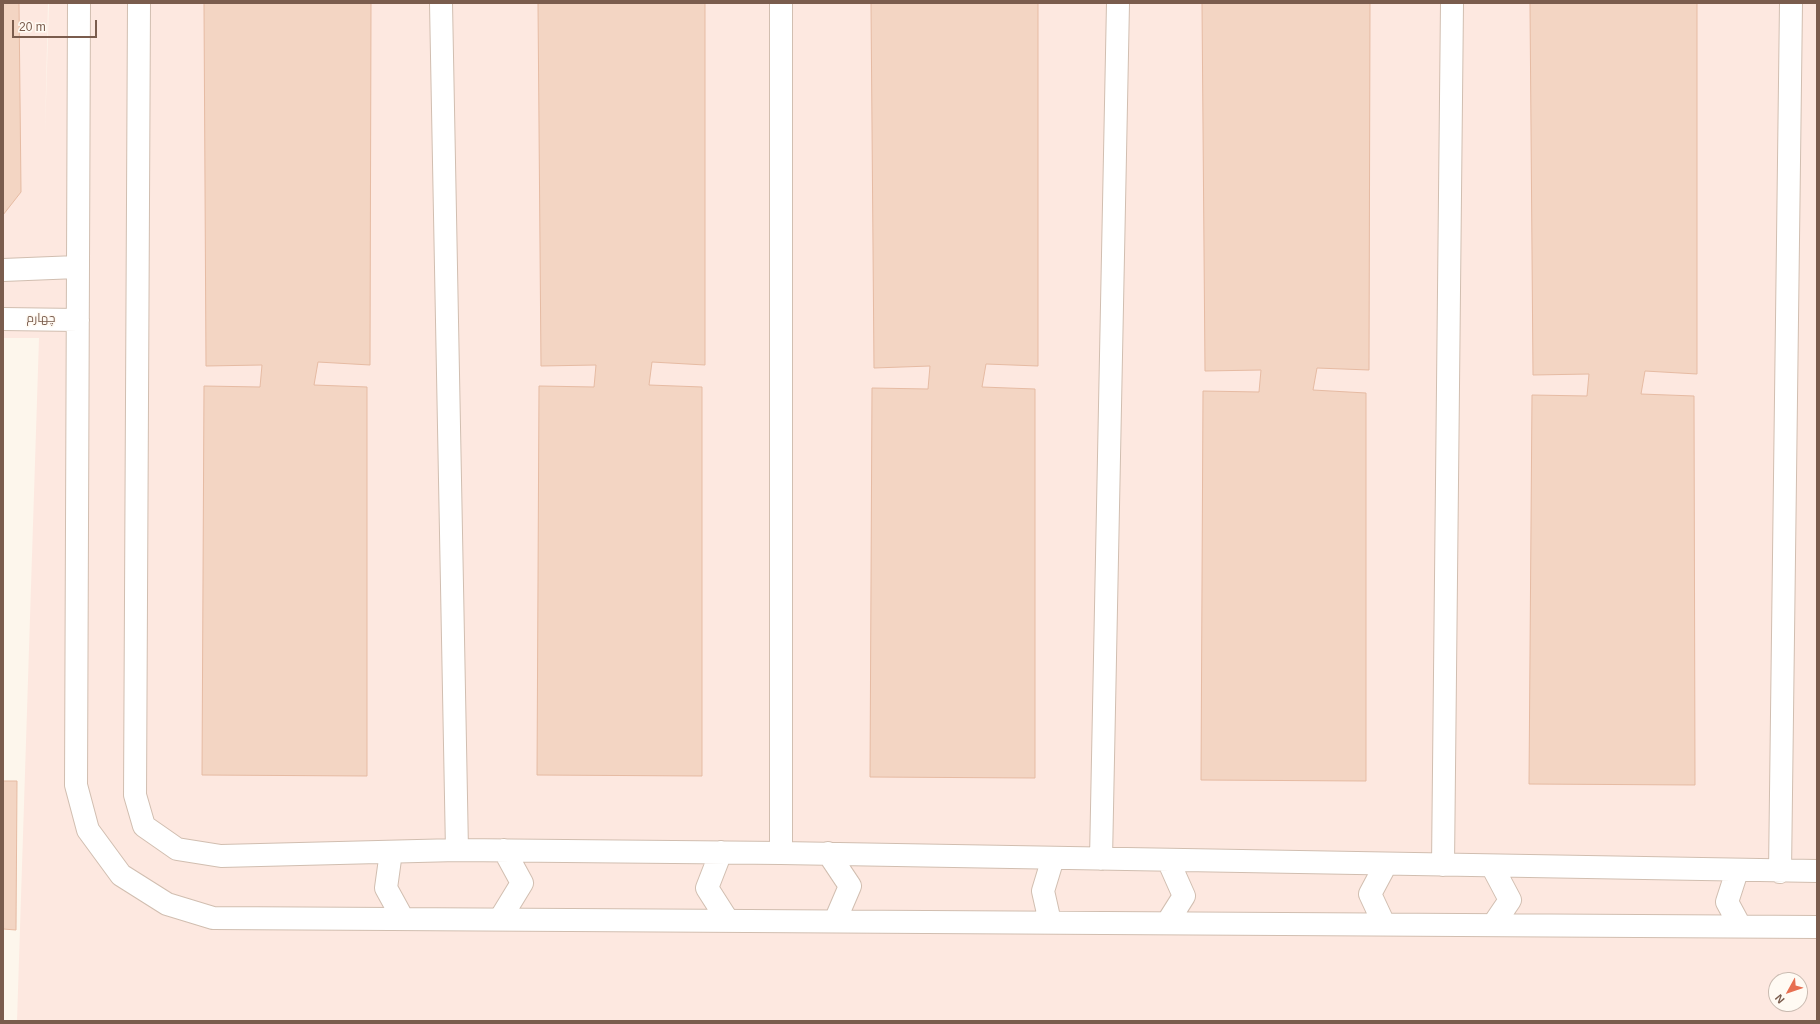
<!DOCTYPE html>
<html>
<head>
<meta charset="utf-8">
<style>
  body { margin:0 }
  #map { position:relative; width:1820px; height:1024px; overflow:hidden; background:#fdf6ec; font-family:Arial,sans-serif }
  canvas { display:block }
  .frame { position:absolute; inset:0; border:4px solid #7a5c4d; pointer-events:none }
  .north { position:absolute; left:1768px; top:972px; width:40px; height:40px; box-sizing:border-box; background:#fffaf3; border:1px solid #cabbb1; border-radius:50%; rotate:230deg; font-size:11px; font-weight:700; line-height:16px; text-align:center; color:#7a5c4d }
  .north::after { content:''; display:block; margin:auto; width:14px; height:18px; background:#e76f51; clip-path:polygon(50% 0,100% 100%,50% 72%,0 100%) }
  .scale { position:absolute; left:12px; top:20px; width:85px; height:18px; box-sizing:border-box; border:2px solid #7a5c4d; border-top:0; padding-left:5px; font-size:12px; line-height:14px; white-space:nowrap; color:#7a5c4d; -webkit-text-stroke:3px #fffaf3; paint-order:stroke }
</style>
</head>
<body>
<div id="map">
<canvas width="1820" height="1024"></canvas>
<div class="frame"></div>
<div class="north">N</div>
<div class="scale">20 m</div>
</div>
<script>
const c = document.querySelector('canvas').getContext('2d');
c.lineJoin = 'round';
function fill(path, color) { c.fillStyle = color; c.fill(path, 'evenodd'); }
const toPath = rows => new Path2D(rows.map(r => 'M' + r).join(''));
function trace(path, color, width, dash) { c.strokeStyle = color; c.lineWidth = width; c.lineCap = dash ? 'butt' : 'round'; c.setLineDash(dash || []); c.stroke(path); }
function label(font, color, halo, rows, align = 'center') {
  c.font = font + ' Arial,Cairo,sans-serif'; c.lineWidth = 3; c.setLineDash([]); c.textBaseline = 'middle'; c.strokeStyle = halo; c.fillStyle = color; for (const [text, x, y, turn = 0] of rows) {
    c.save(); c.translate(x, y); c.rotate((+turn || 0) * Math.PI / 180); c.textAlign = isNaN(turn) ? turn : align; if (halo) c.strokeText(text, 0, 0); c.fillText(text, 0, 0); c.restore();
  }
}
const commercial = toPath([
  [3,3,48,3,45,133,49,3,1817,3,1817,1021,17,1021,39,338,3,338],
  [1776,980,1800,980,1800,1004,1776,1004]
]);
const building = toPath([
  [3,3,19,3,21,192,3,215,3,3],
  [204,3,371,3,370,365,318,362,314,385,367,387,367,776,202,775,204,386,260,387,262,365,206,366,204,3],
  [538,3,705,3,705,365,652,362,649,385,702,387,702,776,537,775,539,386,594,387,596,365,541,366,538,3],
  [871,3,1038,3,1038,366,986,364,982,387,1035,389,1035,778,870,777,872,388,928,389,930,366,874,368,871,3],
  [1202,3,1370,3,1369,370,1317,368,1313,390,1366,393,1366,781,1201,780,1203,391,1259,392,1261,370,1205,371,1202,3],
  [1530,3,1697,3,1697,374,1645,371,1641,394,1694,396,1695,785,1529,784,1532,395,1587,396,1589,374,1533,375,1530,3],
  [3,781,17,781,16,930,3,929,3,781]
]);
const minor = toPath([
  [79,3,76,785,88,830,121,875,167,904,213,918,1817,927],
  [139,3,135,795,144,826,177,849,221,856,457,850,781,853,1817,871],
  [441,3,457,850],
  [3,270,77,267],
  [3,319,78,320],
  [391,852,386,888,403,919],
  [721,852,707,888,728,921],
  [781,853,781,3],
  [828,853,850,886,835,921],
  [1101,859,1118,3],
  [1443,865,1452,3],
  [1492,866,1510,900,1493,925],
  [1737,871,1727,902,1740,926],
  [1780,872,1791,3],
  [500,919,522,883,504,850],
  [1050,922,1043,891,1053,858],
  [1167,923,1184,896,1168,860],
  [1384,924,1370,894,1386,864]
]);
const streetNames = [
  ["چهارم",41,319]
];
fill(commercial, '#fde8e0');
fill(building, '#f3d5c3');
trace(building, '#e6bba3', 1);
trace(minor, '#d1beb0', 24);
trace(minor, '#fff', 22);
label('12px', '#7a5c4d', '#fffaf3', streetNames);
</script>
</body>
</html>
